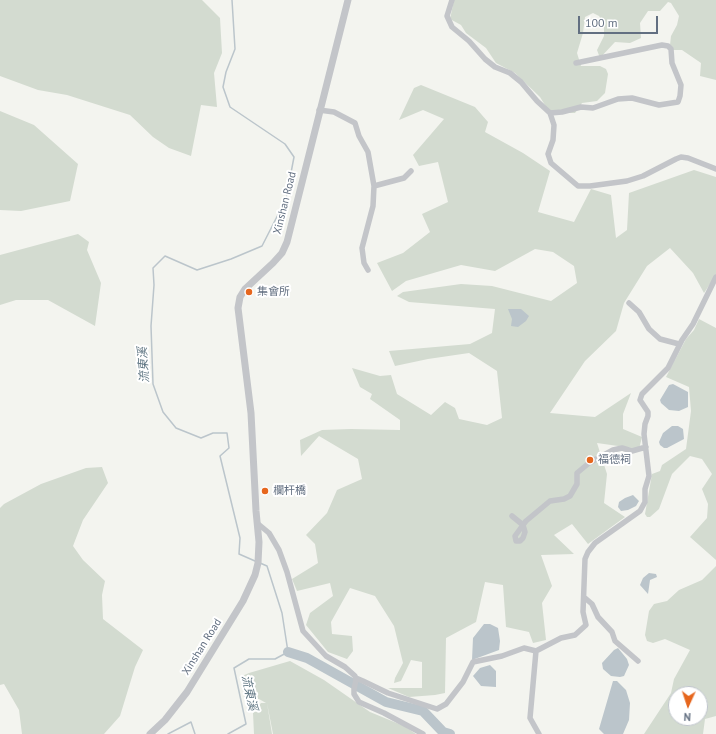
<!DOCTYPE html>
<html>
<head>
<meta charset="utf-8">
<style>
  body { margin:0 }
  #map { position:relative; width:716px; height:734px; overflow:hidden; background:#f3f4ef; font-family:"PT Sans",sans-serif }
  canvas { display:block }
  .north { position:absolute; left:668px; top:686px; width:40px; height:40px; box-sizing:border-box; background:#fff; border:1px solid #c0c5cd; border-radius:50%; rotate:183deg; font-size:11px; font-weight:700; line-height:16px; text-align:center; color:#626f81 }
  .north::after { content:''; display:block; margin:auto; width:14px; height:18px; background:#e6661d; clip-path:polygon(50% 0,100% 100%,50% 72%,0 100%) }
  .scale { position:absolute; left:578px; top:16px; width:80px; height:18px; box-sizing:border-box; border:2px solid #626f81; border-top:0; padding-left:5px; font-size:12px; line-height:14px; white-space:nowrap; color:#626f81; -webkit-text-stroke:3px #fff; paint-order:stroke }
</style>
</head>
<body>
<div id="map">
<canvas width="716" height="734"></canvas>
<div class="north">N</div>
<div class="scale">100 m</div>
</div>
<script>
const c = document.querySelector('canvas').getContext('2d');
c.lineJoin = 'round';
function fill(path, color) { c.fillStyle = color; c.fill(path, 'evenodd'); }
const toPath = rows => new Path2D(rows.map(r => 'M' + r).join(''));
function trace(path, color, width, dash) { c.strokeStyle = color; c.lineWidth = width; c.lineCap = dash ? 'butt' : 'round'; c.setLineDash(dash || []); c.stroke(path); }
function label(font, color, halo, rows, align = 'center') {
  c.font = font + ' "PT Sans","Noto Sans TC",sans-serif'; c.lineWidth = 4; c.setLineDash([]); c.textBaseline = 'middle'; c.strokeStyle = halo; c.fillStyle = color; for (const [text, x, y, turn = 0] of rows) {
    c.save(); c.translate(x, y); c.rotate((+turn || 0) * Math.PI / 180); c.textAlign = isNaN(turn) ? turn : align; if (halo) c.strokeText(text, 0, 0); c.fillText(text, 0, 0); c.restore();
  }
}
const green = toPath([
  [0,0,202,0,220,18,222,53,214,73,217,107,201,105,191,156,169,148,153,137,130,115,67,95,38,90,0,76],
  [454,0,716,0,716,80,700,76,701,63,682,50,673,50,670,45,671,36,677,25,679,16,671,3,668,2,660,11,648,11,640,23,641,38,630,43,615,42,600,58,597,50,604,36,604,24,599,16,593,13,585,17,583,33,577,53,581,66,600,66,606,69,608,74,605,93,597,101,582,103,575,113,559,113,548,110,540,97,515,73,496,63,486,48,466,33,461,25,450,19],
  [421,85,475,107,488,122,485,132,523,153,550,171,538,212,574,222,591,189,611,195,616,238,627,230,629,193,694,170,716,177,716,275,704,293,693,273,670,248,647,266,624,303,616,331,585,361,550,413,595,417,631,393,623,414,623,429,642,437,639,449,597,443,607,474,604,503,625,517,588,544,572,524,554,535,574,554,541,555,552,586,542,603,546,640,533,643,529,632,506,627,503,585,485,582,476,622,446,638,445,693,435,695,409,697,388,688,422,688,422,662,411,660,401,681,394,683,395,678,403,663,394,626,375,596,350,588,331,622,332,634,352,636,353,651,347,659,328,652,306,625,310,613,333,596,330,583,297,591,292,579,318,563,315,544,306,535,327,513,337,490,362,479,358,459,319,436,301,456,300,440,322,430,351,429,400,430,400,420,370,399,372,394,360,387,352,368,380,376,391,375,397,394,431,415,445,402,455,408,459,419,487,425,502,418,497,371,469,353,428,359,395,366,389,351,470,344,492,333,495,309,409,302,397,296,403,292,461,284,492,286,551,301,577,283,574,266,553,252,535,249,495,271,461,265,406,281,392,291,377,263,403,253,430,232,422,214,448,202,438,162,419,166,413,155,444,119,423,110,399,120,414,88],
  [0,111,34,125,78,164,70,201,21,211,0,210],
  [78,234,89,242,87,250,101,283,95,326,48,300,16,300,0,305,0,255],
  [699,319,716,328,716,560,690,537,707,518,708,504,702,489,712,474,702,459,690,456,672,474,659,509,650,517,647,517,645,514,652,474,660,471,662,465,686,449,691,411,689,387,666,377,686,339,694,330],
  [102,467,108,483,83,520,73,546,83,560,105,581,102,595,103,619,143,650,135,667,120,716,104,734,22,734,19,710,4,684,0,685,0,508,4,504,41,484,86,468],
  [716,566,716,716,705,719,703,734,644,734,671,693,674,679,690,650,665,639,653,643,647,641,645,635,649,611,654,604,667,601,679,590,702,580],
  [676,694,700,694,700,718,676,718],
  [290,661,324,680,370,712,404,726,416,734,273,734,267,703,272,734,254,734,253,713,261,703,266,703,259,699,249,700,244,697,240,677,249,673]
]);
const water = toPath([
  [508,309,521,309,529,316,526,321,518,327,511,326,512,319],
  [673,384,688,392,688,407,679,411,669,410,661,403,660,400,669,385],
  [672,426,678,426,683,429,684,439,667,448,664,448,660,445,659,442,663,433],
  [633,495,639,501,636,506,628,510,621,511,618,507,619,502,625,498],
  [649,573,656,574,657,577,650,580,648,594,640,585,643,578],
  [484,624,490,624,498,628,500,641,499,650,472,660,473,638],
  [618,648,627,659,629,665,624,676,620,677,611,676,603,669,602,663,614,650],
  [490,665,496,671,496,687,481,686,473,676,480,668],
  [613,681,617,681,626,690,630,703,629,720,623,734,604,734,599,729]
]);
const stream = toPath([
  [232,0,235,49,226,72,223,87,230,107,285,144,294,157,286,199,262,246,231,259,197,270,165,256,153,268,154,285,151,326,153,384,163,412,176,428,201,438,213,433,227,433,229,448,220,456,240,538,239,554,255,561],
  [168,734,191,722,195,734],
  [228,734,246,724,234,668,249,659,275,659,288,652,282,613,267,566,260,563]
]);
const river = toPath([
  [288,652,307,658,386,702,423,711,443,732,450,734]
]);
const minor = toPath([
  [452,0,447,16,452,27,469,41,485,59,495,67,510,73,521,82,537,101,550,113,554,125,553,140,548,154,551,163,578,186,590,186,627,181,643,176,676,159,681,157,688,158,716,169],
  [319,110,334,112,355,123,359,136,368,152,374,186,373,206,362,248,364,263,368,270],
  [550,113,562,112,581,107,593,108,618,99,632,98,659,105,678,102,680,96,681,85,672,63,671,49,668,46,662,45,576,63],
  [374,186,404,178,411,171],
  [629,303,639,312,649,329,660,339,679,344],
  [512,516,523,525,525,532,523,538,520,541,516,541,515,536,523,525,526,521,550,501,564,499,570,496,577,484,577,473,589,463,613,450,622,448,632,451,646,447],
  [257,523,269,533,279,550,287,572,303,631,326,656,345,667,355,676,356,680,354,689,354,694,359,702,384,713,423,734],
  [585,598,592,604,598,617,612,632,615,641,638,661],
  [536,651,530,718,539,734],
  [356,678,363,681,388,693,437,709,446,704,463,682,473,662,502,656,524,648,536,651,561,638,575,635,586,625,583,612,585,559,588,552,595,543,640,511,645,502,645,489,649,476,644,434,645,424,648,416,648,412,640,400,642,394,668,368,682,340,693,324,716,277]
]);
const tertiary = toPath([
  [150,734,165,720,187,692,243,601,255,575,258,563,259,542,256,511,251,413,238,308,240,297,245,289,273,263,282,253,287,242,348,0]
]);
const markers = [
  [249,292,4,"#e6661d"],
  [590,460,4,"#e6661d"],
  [265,491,4,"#e6661d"]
];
const streetNames = [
  ["Xinshan Road",285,203,-76],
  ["Xinshan Road",202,647,-58]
];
const poiNames = [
  ["集會所",257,292],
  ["福德祠",598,460],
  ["欄杆橋",273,491]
];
const waterNames = [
  ["流東溪",144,365,-94],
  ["流東溪",249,693,78]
];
fill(green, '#d3dbd0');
fill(water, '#bbc5cb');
trace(stream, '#bbc5cb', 1.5);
trace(river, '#bbc5cb', 10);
trace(minor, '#c3c5c9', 5.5);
trace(tertiary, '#c3c5c9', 7);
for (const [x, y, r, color] of markers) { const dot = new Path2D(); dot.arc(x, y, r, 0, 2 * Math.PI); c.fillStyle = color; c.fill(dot); trace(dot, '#fff', 1.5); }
label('11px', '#626f81', '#fff', streetNames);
label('11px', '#626f81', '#fff', poiNames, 'left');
label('italic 12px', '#627885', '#fff', waterNames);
</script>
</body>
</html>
